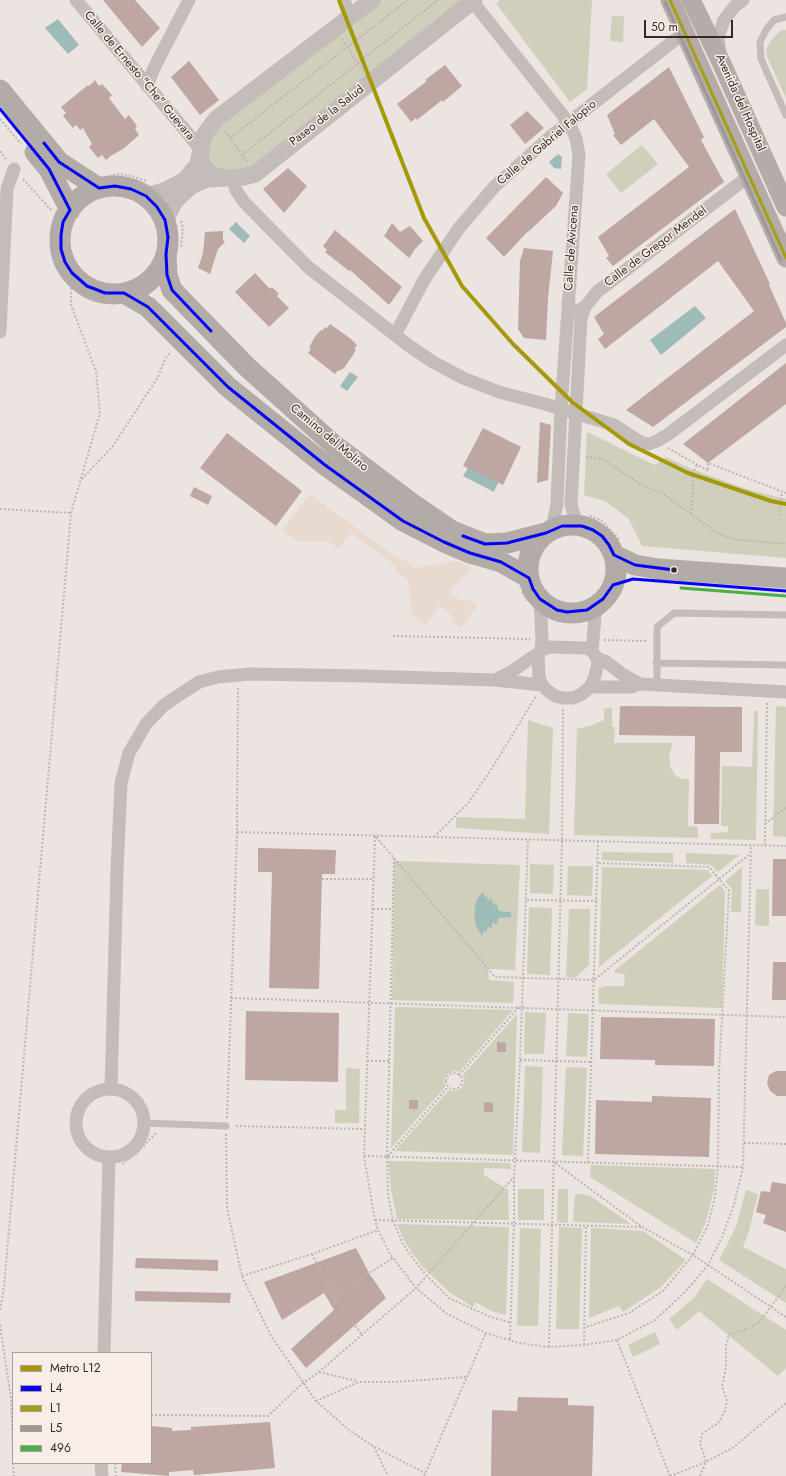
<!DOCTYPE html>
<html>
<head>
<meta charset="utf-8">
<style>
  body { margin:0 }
  #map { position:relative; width:786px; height:1476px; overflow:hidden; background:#ebe4e0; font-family:Jost,sans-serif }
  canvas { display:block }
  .legend { position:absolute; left:12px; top:1352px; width:140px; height:112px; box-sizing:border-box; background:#f8ede7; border:1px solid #aa9f9a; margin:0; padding:5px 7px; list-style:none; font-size:12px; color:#342927 }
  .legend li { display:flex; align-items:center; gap:8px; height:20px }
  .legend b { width:20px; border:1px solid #aa9f9a }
  .scale { position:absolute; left:644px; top:20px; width:89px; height:18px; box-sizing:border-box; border:2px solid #342927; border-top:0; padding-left:5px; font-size:12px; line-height:14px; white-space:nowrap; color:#342927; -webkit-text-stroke:3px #f8ede7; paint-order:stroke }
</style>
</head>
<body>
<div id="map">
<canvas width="786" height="1476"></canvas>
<ul class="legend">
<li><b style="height:5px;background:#a49a00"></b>Metro L12</li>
<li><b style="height:5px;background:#00f"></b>L4</li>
<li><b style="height:5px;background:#a49f12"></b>L1</li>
<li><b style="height:5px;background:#999"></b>L5</li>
<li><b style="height:5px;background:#49b045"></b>496</li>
</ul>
<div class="scale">50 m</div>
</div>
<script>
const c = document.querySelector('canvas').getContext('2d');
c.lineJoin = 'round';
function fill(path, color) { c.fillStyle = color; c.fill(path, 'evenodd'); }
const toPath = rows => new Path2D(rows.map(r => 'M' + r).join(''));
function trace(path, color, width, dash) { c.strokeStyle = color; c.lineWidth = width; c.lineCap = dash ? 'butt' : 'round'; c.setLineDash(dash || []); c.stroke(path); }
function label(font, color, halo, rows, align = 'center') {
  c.font = font + ' Jost,sans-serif'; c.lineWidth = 3; c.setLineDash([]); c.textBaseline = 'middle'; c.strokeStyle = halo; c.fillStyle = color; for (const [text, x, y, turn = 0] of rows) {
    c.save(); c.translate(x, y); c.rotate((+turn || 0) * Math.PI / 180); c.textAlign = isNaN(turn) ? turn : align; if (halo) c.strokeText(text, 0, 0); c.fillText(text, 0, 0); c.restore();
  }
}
const green = toPath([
  [379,0,466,0,245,171,220,169,213,163,209,154,209,142,219,125],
  [500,0,592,0,587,89,570,102,496,3],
  [612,16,624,16,623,42,610,41],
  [781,30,786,30,786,98,767,57,766,49,771,40],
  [642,145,658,164,621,193,606,174],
  [587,432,655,465,666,457,694,470,750,490,786,499,786,558,642,546,629,519,605,501,584,495],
  [776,706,786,707,786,837,773,836],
  [612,707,612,727,615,727,614,743,673,743,669,755,670,766,675,775,682,779,689,779,688,826,698,827,698,838,574,835,577,729,592,725,604,720,604,709],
  [754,711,758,711,756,840,711,839,711,833,728,832,728,826,721,826,722,766,752,767],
  [528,720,553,728,549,834,456,828,456,817,525,819],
  [602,852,673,853,673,863,602,860],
  [686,853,739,855,718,872,711,865,686,863],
  [394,861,520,865,515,970,488,969,489,980,514,982,513,1003,392,1000],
  [483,892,485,899,487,895,488,901,491,899,494,906,499,911,511,912,499,918,496,925,494,922,490,929,488,925,486,932,484,929,482,936],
  [530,864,554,865,553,894,530,893],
  [568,866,593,866,592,896,567,895],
  [602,867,708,870,712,876,599,967],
  [742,867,741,912,731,912,732,889,725,881],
  [720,885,725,892,722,1008,599,1004,598,989,604,986,624,986,625,974,615,973,614,971],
  [756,889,769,889,769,926,755,925],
  [529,907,552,908,550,975,527,974],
  [569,909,590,909,589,965,575,978,566,977],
  [395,1007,513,1010,459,1072,454,1071,447,1074,444,1080,445,1087,391,1148],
  [409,1100,418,1100,418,1109,409,1109],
  [525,1012,546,1013,544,1054,524,1054],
  [568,1013,589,1014,587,1057,566,1056],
  [517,1014,513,1155,395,1151,449,1090,455,1091,462,1088,464,1082,463,1075],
  [497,1043,506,1043,506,1052,497,1052],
  [484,1103,493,1103,493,1112,484,1112],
  [525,1066,543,1067,540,1153,522,1152],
  [566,1067,587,1068,583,1156,562,1155],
  [346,1068,360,1069,359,1123,335,1123,335,1110,346,1110],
  [388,1161,510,1163,511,1169,484,1168,484,1175,508,1190,509,1220,397,1219,391,1189],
  [591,1165,715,1169,714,1189,706,1222,696,1243,590,1177],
  [518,1189,544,1189,544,1220,518,1220],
  [558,1189,568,1189,568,1223,557,1222],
  [746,1190,758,1194,749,1231,743,1247,786,1269,786,1303,719,1260,736,1227],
  [575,1194,589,1195,631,1224,573,1222],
  [397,1224,509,1227,506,1315,491,1311,476,1302,473,1307,449,1292,421,1265,405,1242],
  [559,1227,582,1228,579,1329,556,1329],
  [520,1228,541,1229,538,1326,517,1326],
  [591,1228,643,1231,686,1260,661,1287,623,1312,619,1306,589,1318],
  [707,1279,786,1330,786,1368,778,1376,699,1311,677,1330,669,1319,694,1298],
  [655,1332,660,1344,633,1357,628,1345]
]);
const plaza = toPath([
  [310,494,400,560,404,560,415,568,457,561,473,568,449,592,461,601,469,600,477,606,461,628,451,621,451,615,439,605,426,626,412,615,408,580,396,571,396,566,351,533,339,549,329,542,297,541,281,531]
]);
const water = toPath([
  [58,19,79,45,68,54,45,28],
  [558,154,562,157,561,169,554,168,549,162],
  [236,222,250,236,244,243,229,229],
  [695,306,706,318,661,355,650,340],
  [350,372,358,377,347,391,340,386],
  [471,463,500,478,494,492,463,476],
  [483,891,485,898,487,895,488,901,491,898,494,906,496,902,499,911,511,912,511,917,499,918,496,925,493,922,491,929,488,926,486,933,484,930,482,936,476,926,474,914,476,901]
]);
const building = toPath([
  [103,0,135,0,160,28,142,47],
  [189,61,219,100,200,115,171,77],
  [445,65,462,86,443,102,442,100,417,120,416,118,411,122,397,104,427,81,425,80],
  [669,67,704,137,701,140,724,182,613,266,606,258,609,256,598,237,689,167,654,119,621,145,613,135,615,134,607,115],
  [95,80,99,86,102,84,112,95,109,98,125,119,129,115,137,126,135,129,139,135,123,149,112,155,106,160,102,155,98,158,89,147,92,144,83,128,80,130,76,125,73,128,63,116,66,113,61,107,88,85,89,86],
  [527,111,544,128,525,144,510,125],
  [288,168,307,186,284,213,263,189],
  [546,177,563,193,556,206,528,232,529,230,504,257,486,238],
  [735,209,770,284,769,285,786,323,786,327,653,427,626,410,754,311,718,261,605,349,598,339,604,334,594,317],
  [392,223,400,232,410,226,423,241,415,249,409,258,384,236],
  [335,230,402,287,389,305,350,270,349,271,325,252,327,250,323,246],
  [223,231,223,240,225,242,218,249,210,274,198,268,203,253,205,232],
  [524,248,553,251,548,298,546,340,524,338,518,329,520,261],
  [255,273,270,289,272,287,279,294,277,296,289,308,269,327,235,292],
  [330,324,351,339,357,345,354,349,356,350,353,355,344,368,339,371,338,370,335,374,308,353,311,349,309,348,314,338,321,330,322,331,325,327,327,328],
  [786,363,786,404,708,463,683,444],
  [540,422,551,425,548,480,537,483],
  [483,428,521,447,503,485,463,466],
  [227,433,302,491,276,526,200,468],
  [194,487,212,496,208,505,190,496],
  [620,706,742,707,742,752,720,752,719,824,694,824,695,736,619,735],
  [258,848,336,850,335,874,322,874,319,989,269,988,272,872,258,872],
  [773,859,786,859,786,916,772,916],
  [773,962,786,962,786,1000,772,1000],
  [246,1011,339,1013,338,1082,245,1080],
  [601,1017,715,1019,714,1066,655,1065,655,1060,600,1059],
  [497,1042,506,1043,506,1052,497,1052],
  [776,1071,786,1071,786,1096,777,1096,770,1091,767,1083,769,1075],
  [652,1096,711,1098,709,1157,595,1154,596,1100,652,1102],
  [409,1100,418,1100,418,1109,409,1109],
  [484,1102,493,1103,493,1112,484,1112],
  [772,1182,786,1184,786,1232,763,1223,766,1215,756,1212,761,1191,770,1192],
  [356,1248,369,1273,386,1298,306,1368,291,1349,334,1310,324,1293,282,1320,264,1282],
  [136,1258,218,1260,218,1271,135,1268],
  [135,1291,231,1293,230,1303,135,1301],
  [518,1397,568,1398,568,1405,594,1406,592,1476,491,1476,492,1410,517,1411],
  [270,1422,275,1468,194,1475,193,1470,169,1472,169,1476,121,1472,122,1463,151,1463,151,1426,172,1428,172,1431,191,1430,191,1427]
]);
const path = toPath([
  [342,39,363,71],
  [0,119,21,144],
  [225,131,247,162],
  [230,138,408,0],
  [0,151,7,161],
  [242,155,438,0],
  [109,176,119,174,132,176,146,181],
  [23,179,51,210],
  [56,218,53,232,53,247,54,258,62,276,72,284,94,298,110,302],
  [181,221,183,228,181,248],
  [668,448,708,471,708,463,786,493],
  [586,457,602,459,639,483,663,494,719,534,733,539,786,544],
  [82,479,113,446,158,377,165,359,170,353],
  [0,509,71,513],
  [691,514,693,489,692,475,697,465],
  [590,516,601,520,619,539],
  [779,516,782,492],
  [522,592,527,601],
  [393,636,530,639],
  [604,640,648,641],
  [765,824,786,807],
  [237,832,786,846],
  [375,836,364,1156,375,1220,378,1230,390,1254,416,1288,447,1314,486,1333,519,1343,549,1347,584,1345,617,1340,655,1320,685,1292,708,1265,722,1237,734,1205,743,1167,751,845],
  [376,837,495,977,594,980,750,854],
  [434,837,469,802,494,765,536,696],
  [765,845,767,702],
  [394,858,387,1157,448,1087],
  [322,879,374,879],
  [527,900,597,901],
  [373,909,393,909],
  [231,998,786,1017],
  [520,1060,591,1062],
  [367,1061,389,1061],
  '446 1081a8 8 0 1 1 16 0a8 8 0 1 1-16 0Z',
  [459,1075,519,1007],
  [227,1118,237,832,238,687],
  [236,1126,365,1129],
  [226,1134,227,1208,242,1276,271,1336,316,1401,349,1430,373,1446,425,1473],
  [744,1143,786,1144],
  [364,1156,742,1167],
  [387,1157,388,1194,393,1221,403,1244,418,1265,427,1276,449,1298,488,1316,511,1323],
  [555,1163,642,1227,693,1255,786,1317],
  [588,1163,598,841],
  [122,1164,136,1154,157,1132],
  [375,1220,641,1227],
  [312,1254,333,1296,362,1335],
  [242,1276,312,1254,378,1230],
  [333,1296,393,1258],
  [0,1310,4,1287,71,513,100,413,96,371,71,305,72,273],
  [0,1325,11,1399,13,1452],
  [583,1328,629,1313,663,1291,693,1255,708,1225,715,1197,718,1166,719,1072,729,891,709,867,597,863],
  [510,1339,514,1223,514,1177,520,1060,528,839],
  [617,1340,670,1476],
  [584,1345,586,1226],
  [549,1347,562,840,563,709],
  [319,1372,357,1381],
  [316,1401,359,1382,394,1382,466,1377],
  [151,1415,268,1416,303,1383,319,1372,416,1288,514,1177],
  [374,1447,388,1476],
  [13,1463,14,1476],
  [115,1463,116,1476],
  [424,1476,486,1333],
  [670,1476,706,1462,734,1447,786,1403],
  [700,1476,706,1462,700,1443,702,1434,719,1422,725,1411,727,1401,722,1386,726,1368,726,1345,729,1335,747,1329,759,1323,786,1286]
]);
const service = toPath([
  [786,17,774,20,766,30,760,42,761,59,786,115],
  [656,663,786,665],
  [657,685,657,627,674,613,786,615],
  [144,1123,226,1126]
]);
const minor = toPath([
  [76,0,190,136,201,151,206,165,212,172,232,178,236,190,244,202,308,267,408,345,433,362,463,378,499,392,545,404,614,425,642,443,649,444,657,441,670,433,786,345],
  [344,0,350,17],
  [472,1,569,123,576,138,579,155,561,408,557,504,552,529],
  [720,52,718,37,724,20,735,6,743,0],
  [147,86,154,68,189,0],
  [568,302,570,308,574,311,578,311,585,307,597,292,749,176],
  [0,332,7,189,14,169],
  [395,335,424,280,459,228,495,186,550,137,685,32],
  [582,526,575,518,571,504,581,318,585,307],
  [540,599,542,639,541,650],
  [550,647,586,648,592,651,597,658,598,664,594,679,590,687,582,694,573,698,563,698,555,696,548,691,542,685,539,677,538,654,541,650,550,647],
  [592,651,596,605],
  [597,658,605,661,622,674,640,684],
  [495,680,511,672,531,658,538,654],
  [590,687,632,687,640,684,786,692],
  '76 1123a34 34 0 1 1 68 0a34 34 0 1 1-68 0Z',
  [111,1089,117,871,121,783,129,753,146,724,164,705,199,682,218,677,250,674,365,676,495,680,542,685],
  [104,1353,109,1157],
  [101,1463,102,1476]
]);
const tertiary = toPath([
  [146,196,164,191,185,180,198,164,204,135,216,119,372,0],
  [165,220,175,201,191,186,207,179,244,177,255,174,474,0]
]);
const secondary = toPath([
  [670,0,786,258],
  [691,0,721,62,786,207]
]);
const primary = toPath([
  [0,90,59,162,99,188],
  [35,152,49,169,70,210],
  '60 240a54 54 0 1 1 108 0a54 54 0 1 1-108 0Z',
  [166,254,167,275,172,290,247,367,334,445,411,503,452,531,485,544,507,543,546,533],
  [124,293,148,307,228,387,325,465,403,521,444,542,470,553,501,562,529,578],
  '528 569a44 44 0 1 1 88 0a44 44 0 1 1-88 0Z',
  [614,555,635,565,658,569,786,578]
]);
const bus1 = toPath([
  [0,109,49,169,70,210,63,222,61,235,61,249,65,262,72,273,87,286,105,293,124,293,148,307,228,387,325,465,403,521,444,542,470,553,501,562,529,578,533,589,540,599,557,610,567,612,587,610,603,599,613,585,633,579,786,591],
  [44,143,59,162,99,188,115,186,131,189,146,196,157,207,165,220,168,237,166,254,167,275,172,290,211,331],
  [463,536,485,544,507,543,546,533,562,526,582,526,593,530,602,536,609,545,614,555,635,565,674,570]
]);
const bus2 = toPath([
  [670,0,786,258]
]);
const bus3 = toPath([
  [665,2,781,260]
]);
const bus4 = toPath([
  [681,588,786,596]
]);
const metro1 = toPath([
  [339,0,424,218,462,286,513,344,572,402,629,444,688,473,771,501,786,504]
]);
const markers = [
  [674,570,3.5,"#342927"]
];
const streetNames = [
  ["Calle de Ernesto \"Che\" Guevara",139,76,50],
  ["Avenida del Hospital",740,103,66],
  ["Paseo de la Salud",327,116,-38],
  ["Calle de Gabriel Falopio",547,143,-40],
  ["Calle de Gregor Mendel",656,247,-37],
  ["Calle de Avicena",572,248,-86],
  ["Camino del Molino",329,438,40]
];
fill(green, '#cfcfbb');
fill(plaza, '#e9dad0');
fill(water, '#9dbcb7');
fill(building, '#bea6a2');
trace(path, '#bdb5b1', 2, [2, 2]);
trace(service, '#c4bcb9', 7);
trace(minor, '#c4bcb9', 13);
trace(tertiary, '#c4bcb9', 17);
trace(secondary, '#b5aca9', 19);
trace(primary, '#b2aba8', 21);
trace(bus1, '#00f', 3);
trace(bus2, '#a49f12', 3);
trace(bus3, '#999', 3);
trace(bus4, '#49b045', 3);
trace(metro1, '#a49a00', 4);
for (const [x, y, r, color] of markers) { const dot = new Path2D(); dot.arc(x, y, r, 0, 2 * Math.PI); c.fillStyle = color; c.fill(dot); trace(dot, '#f8ede7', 1.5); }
label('12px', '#342927', '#f8ede7', streetNames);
</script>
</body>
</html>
